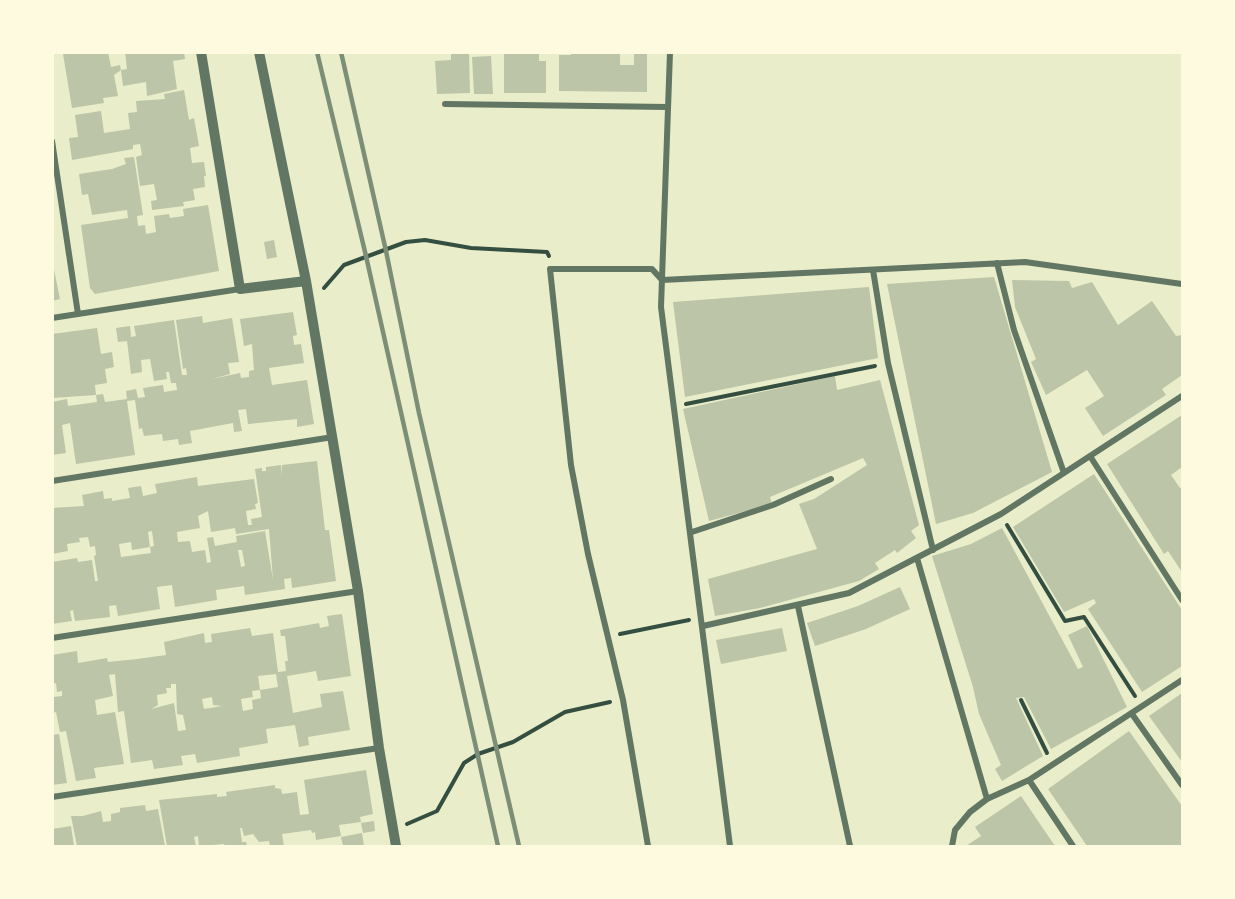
<!DOCTYPE html>
<html>
<head>
<meta charset="utf-8">
<style>
  body { margin:0 }
  #map { position:relative; width:1235px; height:899px; overflow:hidden; background:#e9edc9; font-family:Karla,sans-serif }
  canvas { display:block }
  .frame { position:absolute; inset:0; border:54px solid #fefae0; pointer-events:none }
</style>
</head>
<body>
<div id="map">
<canvas width="1235" height="899"></canvas>
<div class="frame"></div>
</div>
<script>
const c = document.querySelector('canvas').getContext('2d');
c.lineJoin = 'round';
function fill(path, color) { c.fillStyle = color; c.fill(path, 'evenodd'); }
const toPath = rows => new Path2D(rows.map(r => 'M' + r).join(''));
function trace(path, color, width, dash) { c.strokeStyle = color; c.lineWidth = width; c.lineCap = dash ? 'butt' : 'round'; c.setLineDash(dash || []); c.stroke(path); }
const building = toPath([
  [72,52,108,52,111,67,120,65,121,70,114,75,118,96,103,98,104,103,72,108,63,54],
  [125,52,184,52,185,59,173,61,177,89,147,96,146,82,123,86,121,70,127,69],
  [451,52,469,52,470,93,437,94,435,61,451,60],
  [504,52,539,52,539,61,546,61,546,93,504,93],
  [571,52,620,54,620,65,634,65,634,52,647,52,647,92,559,91,559,55,571,55],
  [491,56,493,94,474,94,472,57],
  [184,90,189,120,194,118,199,146,190,148,192,163,204,162,206,176,204,176,205,187,193,189,195,200,183,202,184,206,152,210,151,201,157,200,154,184,140,186,136,157,142,155,140,144,133,145,133,149,72,160,69,138,78,137,75,115,101,111,104,133,130,129,128,113,137,112,136,101,165,99,164,94],
  [134,157,143,215,137,216,138,226,145,225,146,234,156,232,154,216,169,214,170,218,184,216,183,209,208,205,219,271,95,294,90,288,81,225,128,218,127,210,92,215,88,194,82,195,79,174,112,169,126,164,124,158],
  [274,240,277,257,267,259,264,242],
  [52,260,60,299,52,301],
  [994,277,1052,472,973,513,936,524,887,284],
  [1012,280,1069,281,1072,288,1092,282,1118,325,1152,301,1176,336,1182,335,1182,375,1162,389,1166,395,1103,436,1085,408,1104,396,1087,370,1046,395,1031,362,1036,359,1015,307],
  [869,287,878,358,685,397,673,302],
  [293,312,297,335,293,336,294,345,301,344,304,363,269,368,272,385,307,380,314,424,297,427,297,419,248,424,246,409,238,410,242,431,234,432,233,423,190,431,192,443,179,445,178,439,163,441,162,434,144,436,142,428,139,429,135,400,127,401,135,455,76,464,70,423,62,425,66,453,52,455,52,402,67,399,68,406,97,402,96,395,52,398,52,334,97,328,101,354,112,352,114,367,105,369,107,383,95,385,96,395,103,394,105,402,127,399,126,391,136,389,138,398,145,397,143,388,163,385,164,392,177,390,176,383,171,383,169,372,166,372,167,379,154,381,150,359,141,360,142,372,131,374,127,341,118,342,116,328,130,326,131,337,136,336,134,326,174,320,182,375,187,375,186,368,183,369,176,320,202,316,203,323,232,318,239,362,228,363,230,374,212,379,240,373,241,378,249,377,249,371,254,370,252,344,244,346,240,319],
  [835,376,837,390,880,380,919,525,911,531,916,538,897,553,895,550,875,563,879,569,859,581,760,608,715,616,708,579,817,549,799,504,814,499,867,465,863,458,770,497,772,504,709,521,683,409],
  [1182,415,1182,467,1171,475,1180,488,1182,487,1182,572,1168,551,1164,554,1107,464],
  [317,461,325,530,329,530,336,581,292,588,291,578,284,579,285,589,245,595,244,586,216,590,217,600,175,607,172,585,157,587,160,609,118,616,116,605,109,606,110,617,75,621,73,610,70,611,72,621,52,624,52,562,77,558,78,562,92,560,95,581,98,581,94,556,96,555,95,546,90,547,88,537,79,538,80,542,67,544,68,551,52,554,52,508,84,506,82,495,103,491,104,499,112,498,112,501,130,498,128,488,141,486,143,496,157,493,155,484,197,477,198,486,254,479,258,503,255,504,256,509,246,511,248,525,252,525,251,519,262,517,255,469,262,468,262,471,266,471,266,467,281,465,282,476,282,465],
  [208,511,211,532,235,528,236,534,269,529,273,580,265,531,236,536,237,542,215,546,213,537,207,538,211,562,207,563,205,550,192,552,190,541,178,542,177,532,200,528,198,516],
  [152,531,154,546,150,547,151,553,121,557,119,544,131,542,132,550,150,547,148,532],
  [238,550,242,550,245,566,241,567],
  [1094,474,1182,610,1182,666,1142,692,1088,609,1096,603,1094,599,1064,612,1013,527],
  [1002,528,1078,669,1083,667,1068,635,1087,626,1127,707,1051,749,1024,697,1016,698,1043,756,1002,781,995,769,1001,765,979,714,973,687,932,556,971,544],
  [900,587,910,609,866,629,815,646,807,623,858,606],
  [342,614,351,676,318,681,316,671,287,676,293,713,322,707,320,694,343,691,350,730,308,737,309,745,299,747,295,725,266,729,268,743,239,748,240,756,197,763,195,754,181,756,183,765,154,769,152,760,131,763,124,711,118,712,115,674,109,675,113,696,95,700,97,715,115,712,124,764,94,768,96,778,76,781,66,731,60,732,56,712,52,713,54,697,62,696,62,691,57,692,56,683,52,684,52,655,77,651,78,663,107,658,108,662,137,659,166,655,164,642,204,633,205,643,212,642,211,634,250,628,252,636,273,633,278,672,286,671,285,661,288,661,285,636,281,636,280,630,319,623,320,628,329,626,327,616],
  [276,674,278,687,260,690,258,676],
  [171,684,176,684,177,714,183,715,186,730,178,731,174,703,151,709,158,705,157,695,167,693,166,688,171,688],
  [260,690,261,698,252,700,253,709,243,711,241,699,253,697,252,691],
  [212,697,213,705,222,706,204,709,202,699],
  [782,628,787,651,721,664,716,640],
  [1182,693,1182,762,1149,716],
  [1129,731,1182,806,1182,846,1087,846,1048,789],
  [59,734,67,783,52,785,52,735],
  [366,770,373,814,360,817,361,822,339,825,341,836,316,840,315,832,312,833,311,830,282,834,284,846,270,846,269,841,259,842,253,834,244,836,242,828,240,828,242,842,246,842,247,846,225,846,224,844,199,846,198,836,194,837,196,846,167,846,159,800,217,794,217,797,227,796,226,792,275,785,275,788,281,789,282,794,297,792,300,815,309,814,304,780],
  [1021,796,1055,846,966,846,981,836,975,827],
  [145,805,146,811,158,809,165,846,77,846,71,816,83,816,101,811,103,822,111,821,111,814,120,812,120,808],
  [374,821,375,831,363,833,361,823],
  [71,826,74,846,52,846,52,829],
  [362,833,364,846,343,846,341,837]
]);
const path = toPath([
  [324,288,344,265,406,242,425,240,471,248,547,252,549,256],
  [686,404,875,366],
  [1007,525,1065,621,1084,617,1135,696],
  [620,634,689,620],
  [1021,700,1047,753],
  [407,824,437,811,464,763,478,754,513,742,565,712,610,702]
]);
const minor = toPath([
  [670,52,661,307,730,846],
  [445,104,668,107],
  [52,141,78,314],
  [997,263,1014,330,1064,473],
  [873,270,888,363,933,550],
  [52,318,240,289],
  [1090,456,1182,600],
  [52,481,333,437],
  [692,532,773,505,831,479],
  [917,558,987,799,970,812,955,830,952,846],
  [798,606,850,846],
  [703,626,849,593,1001,514,1182,396],
  [52,638,358,591],
  [1132,714,1182,785],
  [1029,780,1073,846],
  [52,797,379,748],
  [987,799,1029,780,1182,680],
  [648,846,623,700,588,554,571,465,550,269,652,269,662,280,1025,262,1182,284]
]);
const tertiary = toPath([
  [201,52,240,289,306,281],
  [259,52,306,281,358,591,379,748,396,846]
]);
const rail = toPath([
  [317,52,366,256,498,846],
  [341,52,386,251,419,413,519,846]
]);
fill(building, '#bcc5a7');
trace(path, '#344e41', 4);
trace(minor, '#617663', 6);
trace(tertiary, '#617663', 10);
trace(rail, '#7c8e77', 4.5);
</script>
</body>
</html>
